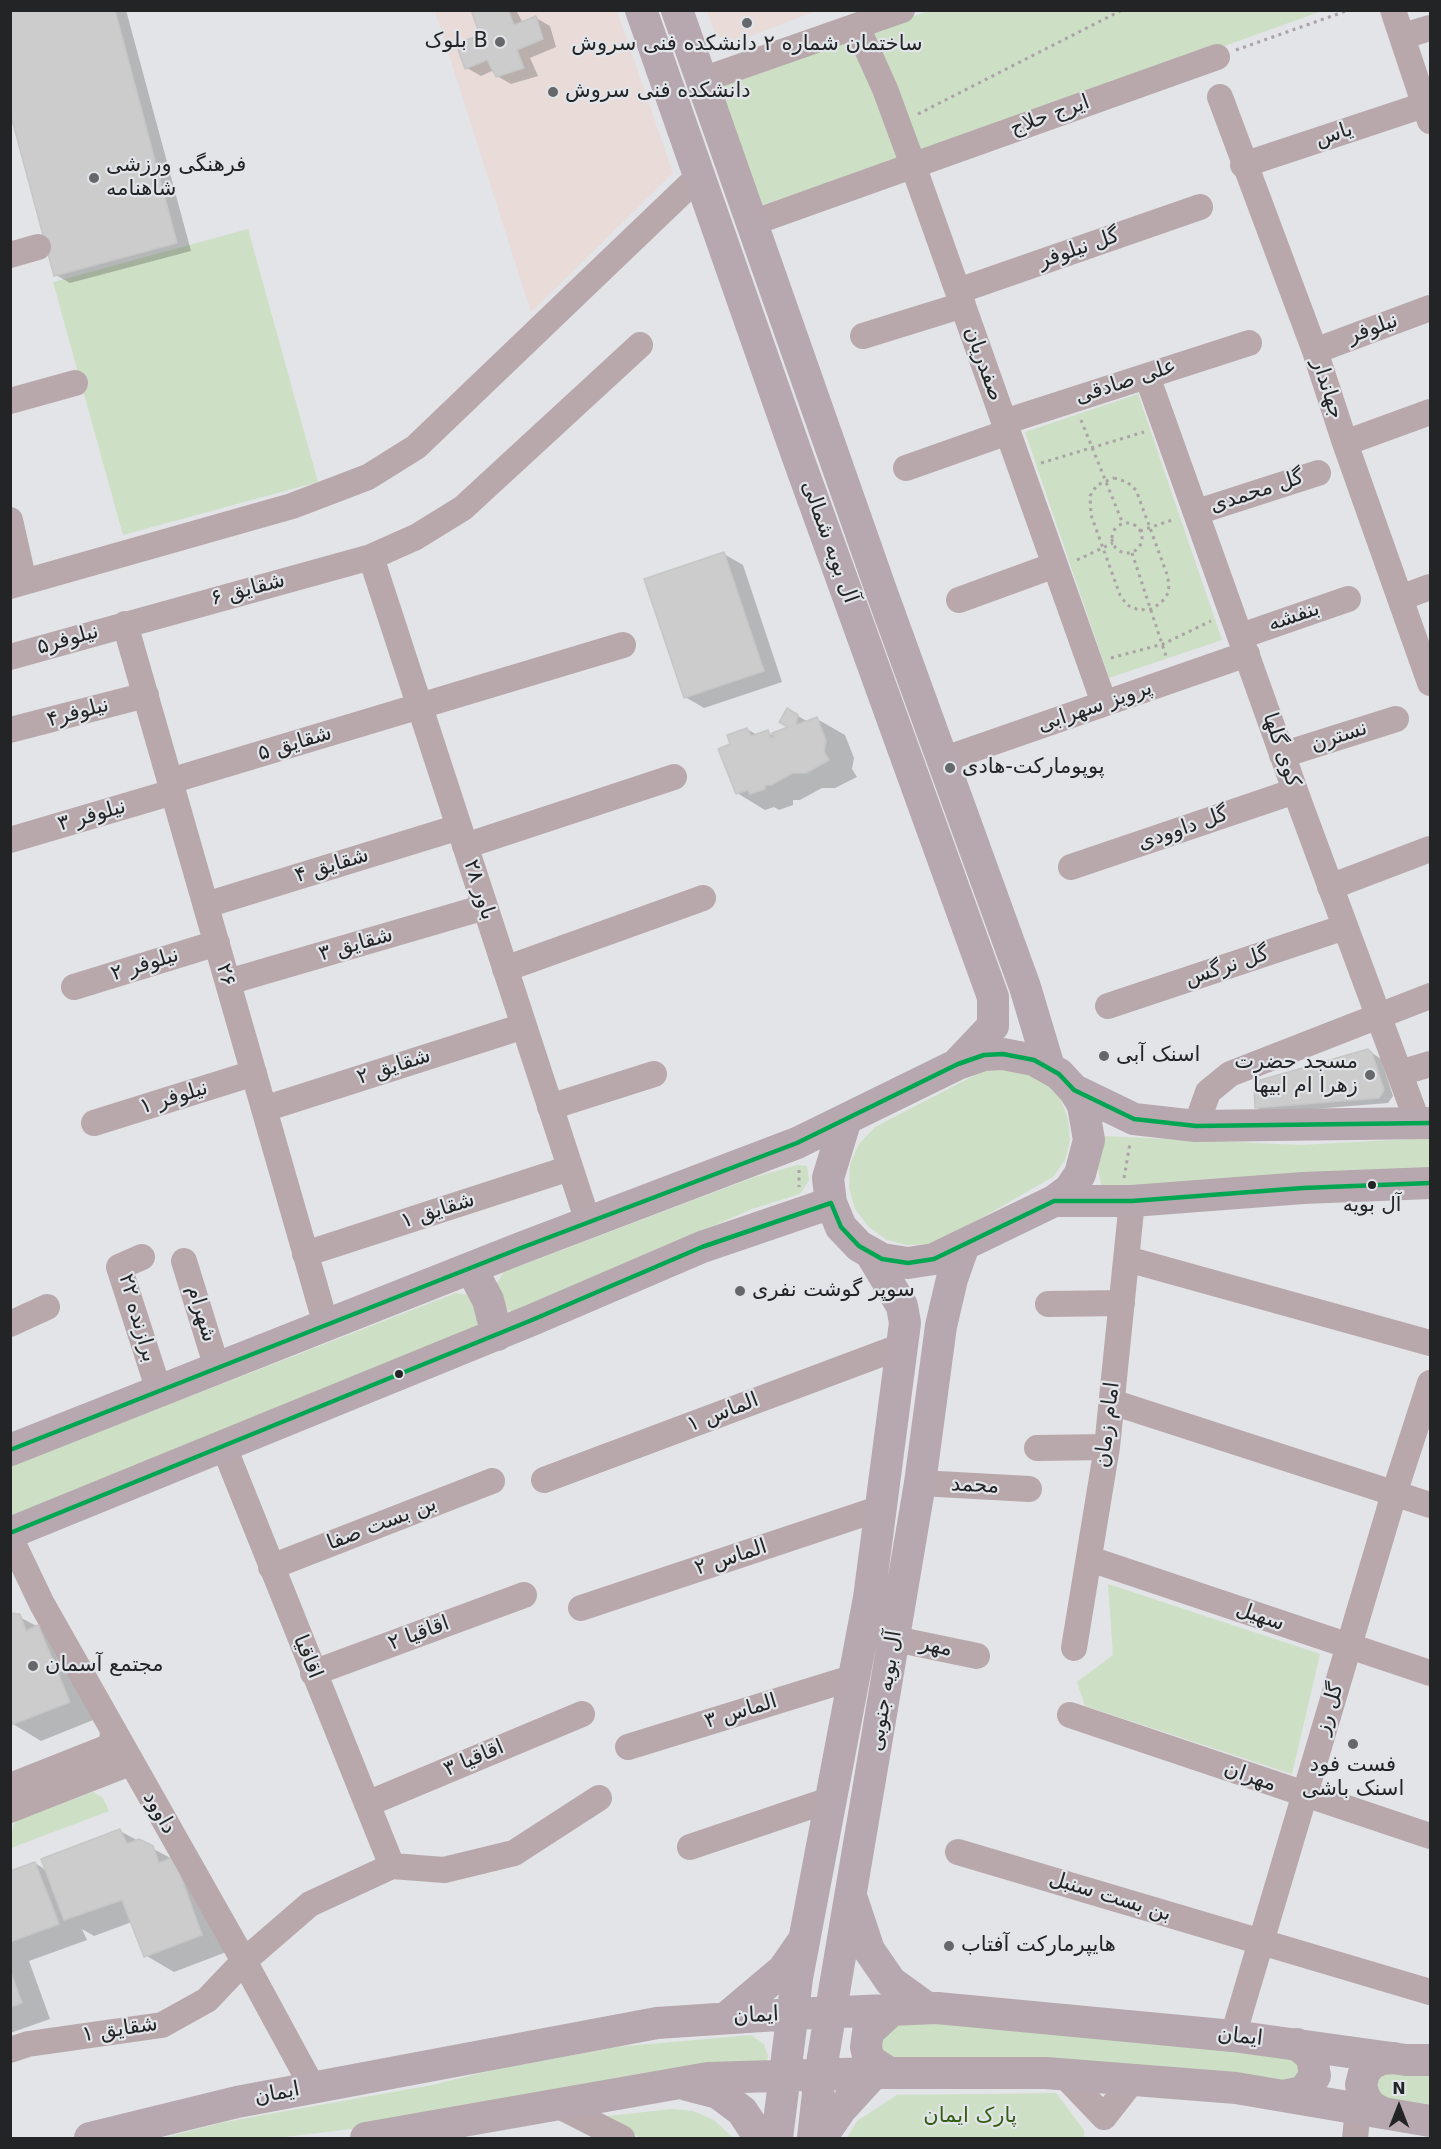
<!DOCTYPE html>
<html>
<head>
<meta charset="utf-8">
<style>
  body { margin:0 }
  #map { position:relative; width:1441px; height:2149px; overflow:hidden; background:#e2e4e7; font-family:"DejaVu Sans",sans-serif }
  canvas { display:block }
  .frame { position:absolute; inset:0; border:12px solid #232426; pointer-events:none }
  .north { position:absolute; left:1369px; top:2077px; width:60px; height:60px; -webkit-text-stroke:4px #e1e4e8; paint-order:stroke; rotate:0deg; font-size:16px; font-weight:700; line-height:24px; text-align:center; color:#232426 }
  .north::after { content:''; display:block; margin:auto; width:21px; height:27px; background:#232426; clip-path:polygon(50% 0,100% 100%,50% 72%,0 100%) }
</style>
</head>
<body>
<div id="map">
<canvas width="1441" height="2149"></canvas>
<div class="frame"></div>
<div class="north">N</div>
</div>
<script>
const c = document.querySelector('canvas').getContext('2d');
c.lineJoin = 'round';
function fill(path, color) { c.fillStyle = color; c.fill(path, 'evenodd'); }
const toPath = rows => new Path2D(rows.map(r => 'M' + r).join(''));
function trace(path, color, width, dash) { c.strokeStyle = color; c.lineWidth = width; c.lineCap = dash ? 'butt' : 'round'; c.setLineDash(dash || []); c.stroke(path); }
function label(font, color, halo, rows, align = 'center') {
  c.font = font + ' "DejaVu Sans","Noto Naskh Arabic",sans-serif'; c.lineWidth = 4.5; c.setLineDash([]); c.textBaseline = 'middle'; c.strokeStyle = halo; c.fillStyle = color; for (const [text, x, y, turn = 0] of rows) {
    c.save(); c.translate(x, y); c.rotate((+turn || 0) * Math.PI / 180); c.textAlign = isNaN(turn) ? turn : align; if (halo) c.strokeText(text, 0, 0); c.fillText(text, 0, 0); c.restore();
  }
}
const education = toPath([
  [435,11,617,11,673,173,531,312],
  [707,11,707,10,816,11,740,40,716,36]
]);
const green = toPath([
  [928,11,1322,11,1074,100,762,205,720,86],
  [248,229,318,482,123,535,53,282],
  [1138,394,1222,640,1109,678,1025,432],
  [1008,1068,1030,1073,1048,1084,1061,1100,1068,1119,1070,1140,1065,1160,1053,1177,948,1237,928,1244,907,1245,887,1240,869,1227,855,1209,849,1187,850,1165,859,1144,875,1127,985,1070],
  [1103,1136,1301,1145,1430,1138,1430,1172,1102,1190,1097,1163],
  [797,1165,807,1166,809,1180,800,1194,752,1209,513,1314,498,1301,494,1288,504,1272,752,1178],
  [456,1293,470,1295,478,1312,477,1330,11,1518,11,1466],
  [1108,1584,1320,1654,1292,1774,1085,1706,1077,1682,1113,1655],
  [93,1792,103,1798,109,1811,11,1848,11,1835,15,1821],
  [927,2018,1300,2057,1305,2070,1288,2086,905,2064,875,2052,881,2038,894,2025],
  [751,2035,764,2044,768,2056,765,2068,434,2119,276,2138,163,2138,225,2122,432,2085,498,2069,617,2047],
  [1392,2070,1430,2071,1430,2106,1382,2099,1376,2081],
  [1056,2093,1084,2130,1084,2138,847,2138,857,2121,897,2095],
  [672,2109,693,2111,714,2120,733,2138,641,2138,599,2117]
]);
const shadow = toPath([
  [23,10,126,10,191,251,70,283,56,275],
  [484,10,516,10,523,23,536,18,550,26,556,47,530,58,538,76,511,84,497,76,494,70,481,76,467,68,482,36],
  [724,554,743,565,782,682,704,708,685,697],
  [788,710,808,722,817,719,845,735,854,758,852,769,857,777,835,788,822,788,800,800,793,800,793,805,779,810,774,807,765,810,737,793,732,745,747,729,757,735,768,732,772,735,791,728],
  [1368,1050,1381,1059,1393,1096,1388,1103,1265,1113,1256,1107],
  [10,1612,48,1632,98,1718,41,1741,13,1724],
  [120,1831,202,1875,229,1951,174,1972,145,1955,132,1922,94,1936,82,1929,87,1940,29,1961,50,2019,10,2033,10,1873,35,1863,47,1871]
]);
const building = toPath([
  [17,10,115,10,177,243,54,276,10,112,10,12,17,10],
  [480,10,508,10,514,25,536,16,543,39,517,50,524,68,496,77,487,60,465,69,456,44,480,35,472,13,480,10],
  [724,552,764,671,684,698,644,579,724,552],
  [787,708,798,715,796,725,817,717,826,741,824,752,829,760,806,773,793,773,771,785,765,785,765,789,750,794,748,790,736,794,718,749,730,744,727,735,747,728,751,736,768,730,771,738,774,737,772,733,788,727,779,722,787,708],
  [1368,1049,1372,1053,1384,1090,1379,1098,1255,1108,1254,1086,1257,1081,1368,1049],
  [10,1613,20,1614,26,1631,38,1625,70,1702,11,1725,10,1613],
  [120,1829,127,1844,139,1839,153,1846,159,1863,174,1857,202,1935,144,1957,122,1900,64,1920,41,1859,120,1829],
  [35,1862,59,1924,10,1942,10,1871,35,1862],
  [10,1970,22,2003,10,2007,10,1970]
]);
const path = toPath([
  [1236,50,1349,10],
  [918,114,1122,10],
  [1081,420,1123,524],
  [1041,463,1144,432],
  [1114,478,1127,482,1136,490,1168,577,1169,592,1161,603,1151,609,1139,610,1127,605,1120,595,1091,515,1090,496,1097,485,1114,478],
  '1112 538a15 15 0 1 1 30 0a15 15 0 1 1-30 0Z',
  [1140,531,1175,519],
  [1132,553,1167,659],
  [1077,560,1113,543],
  [1111,658,1163,644,1211,621],
  [799,1170,799,1187],
  [1124,1178,1130,1143]
]);
const minor = toPath([
  [1393,10,1430,121],
  [857,27,885,89,913,165,1104,703],
  [1403,36,1430,28],
  [702,80,902,10],
  [1220,97,1315,351,1345,443,1430,683],
  [1243,165,1424,105],
  [752,223,1217,57],
  [10,255,38,247],
  [958,291,1200,207],
  [863,336,963,305],
  [1315,351,1430,308],
  [1147,376,1301,807,1418,1123],
  [10,401,75,383],
  [1004,422,1249,343],
  [1345,443,1430,412],
  [906,468,1008,432],
  [1197,512,1318,473],
  [10,520,24,582],
  [371,557,588,1222],
  [10,586,292,506,368,477,416,447,699,176],
  [1400,598,1430,587],
  [959,600,1055,565],
  [125,624,326,1325],
  [1241,636,1348,599],
  [10,657,371,557,416,537,463,508,640,345],
  [10,730,146,695],
  [1282,755,1396,719],
  [942,760,1247,654],
  [170,781,623,645],
  [10,840,173,792],
  [465,846,674,777],
  [1071,867,1295,791],
  [1330,887,1430,849],
  [206,905,459,827],
  [505,969,703,898],
  [228,982,485,907],
  [74,987,217,943],
  [1108,1006,1345,927],
  [1400,1073,1430,1064],
  [550,1107,654,1074],
  [264,1109,524,1026],
  [94,1123,254,1073],
  [1196,1126,1208,1092,1230,1074,1430,996],
  [305,1254,570,1168],
  [142,1257,119,1267,159,1391],
  [1127,1259,1430,1343],
  [184,1261,217,1368],
  [1048,1304,1122,1303],
  [10,1324,47,1307],
  [1112,1402,1430,1505],
  [224,1447,392,1866],
  [1037,1448,1107,1447],
  [544,1480,902,1346],
  [920,1483,1029,1489],
  [10,1537,42,1604,244,1961,313,2088],
  [1090,1559,1430,1673],
  [271,1567,492,1481],
  [581,1608,881,1508],
  [895,1639,977,1656],
  [1074,1648,1107,1447,1132,1201],
  [313,1673,524,1595],
  [1070,1715,1430,1836],
  [628,1747,855,1677],
  [10,1786,111,1746,113,1733],
  [367,1804,582,1714],
  [10,1810,130,1763],
  [690,1847,832,1799],
  [958,1852,1430,1992],
  [1233,2036,1394,1494,1430,1383],
  [10,2050,28,2044,162,2025,207,2000,244,1961,310,1904,392,1866,444,1870,514,1853,599,1798],
  [1063,2074,1104,2117,1133,2080],
  [553,2103,622,2138],
  [1355,2138,1358,2109]
]);
const major = toPath([
  [641,10,797,455,993,997,993,1026,958,1063],
  [677,10,882,593,1025,987,1049,1067],
  [1074,1090,1134,1119,1196,1126,1430,1123],
  [1054,1201,1132,1201,1303,1188,1430,1183],
  [471,1268,488,1300,497,1335],
  [10,1450,521,1248,797,1143,958,1064,984,1055,1003,1054,1034,1060,1059,1074,1074,1090,1083,1105,1089,1140,1080,1174,1070,1189,1054,1201,934,1259,908,1263,882,1259,859,1246,841,1227,831,1203,828,1178,846,1119],
  [10,1533,532,1320,702,1247,831,1203],
  [852,1899,869,1950,891,1982,927,2008],
  [726,2018,783,1970,801,1944],
  [889,2073,869,2060,866,2047,868,2032,892,2010],
  [687,2085,718,2093,742,2111,760,2138],
  [1283,2096,1303,2092,1315,2076,1312,2057,1297,2044],
  [1381,2112,1370,2106,1364,2096,1361,2085,1364,2073,1371,2064,1382,2059,1394,2058],
  [90,2138,237,2102,657,2023,792,2014,937,2008,1233,2036,1406,2060,1430,2060],
  [366,2138,708,2078,874,2073,1046,2073,1236,2088,1430,2121],
  [777,2138,797,1978,869,1598,905,1323,902,1306,870,1252],
  [813,2138,820,2075,920,1483,941,1326,952,1279,964,1245],
  [821,2138,841,2109,874,2073]
]);
const bus1 = toPath([
  [10,1450,521,1248,797,1143,958,1064,984,1055,1003,1054,1034,1060,1059,1074,1074,1090,1134,1119,1196,1126,1430,1123],
  [10,1533,532,1320,702,1247,831,1203,841,1227,859,1246,882,1259,908,1263,934,1259,1054,1201,1132,1201,1303,1188,1430,1183]
]);
const markers = [
  [747,23,6,"#66676a"],
  [500,42,6,"#66676a"],
  [553,92,6,"#66676a"],
  [94,178,6,"#66676a"],
  [950,768,6,"#66676a"],
  [1104,1056,6,"#66676a"],
  [1370,1075,6,"#66676a"],
  [1372,1185,5,"#232426"],
  [740,1291,6,"#66676a"],
  [399,1374,5,"#232426"],
  [33,1666,6,"#66676a"],
  [1353,1744,6,"#66676a"],
  [949,1946,6,"#66676a"]
];
const busNames = [
  ["آل بویه",1372,1206]
];
const poiNames = [
  ["بلوک B",488,42,"right"],
  ["ساختمان شماره ۲ دانشکده فنی سروش",747,45,"center"],
  ["دانشکده فنی سروش",565,92],
  ["فرهنگی ورزشی",106,166],
  ["شاهنامه",106,190],
  ["پوپومارکت-هادی",962,768],
  ["اسنک آبی",1116,1056],
  ["مسجد حضرت",1358,1063,"right"],
  ["زهرا ام ابیها",1358,1087,"right"],
  ["سوپر گوشت نفری",752,1291],
  ["مجتمع آسمان",45,1666],
  ["فست فود",1353,1766,"center"],
  ["اسنک باشی",1353,1790,"center"],
  ["هایپرمارکت آفتاب",961,1946]
];
const streetNames = [
  ["ایرج حلاج",1050,116,-20],
  ["یاس",1334,135,-18],
  ["گل نیلوفر",1079,249,-19],
  ["نیلوفر",1373,329,-20],
  ["صفدریان",983,364,70],
  ["علی صادقی",1126,382,-18],
  ["جهاندار",1327,389,72],
  ["گل محمدی",1257,492,-18],
  ["آل بویه شمالی",829,542,70],
  ["شقایق ۶",248,590,-15],
  ["بنفشه",1294,617,-19],
  ["نیلوفر۵",68,640,-16],
  ["پرویز سهرابی",1095,707,-19],
  ["نیلوفر۴",78,713,-15],
  ["نسترن",1339,737,-18],
  ["شقایق ۵",295,744,-17],
  ["کوی گلها",1281,750,71],
  ["نیلوفر ۳",92,816,-16],
  ["گل داوودی",1183,829,-19],
  ["شقایق ۴",332,866,-17],
  ["باور ۲۸",479,890,72],
  ["شقایق ۳",356,945,-16],
  ["نیلوفر ۲",145,965,-17],
  ["گل نرگس",1227,967,-18],
  ["۲۶",225,975,74],
  ["شقایق ۲",394,1067,-18],
  ["نیلوفر ۱",174,1098,-17],
  ["شقایق ۱",438,1211,-18],
  ["شهرام",201,1314,73],
  ["برازنده ۲۲",137,1318,74],
  ["الماس ۱",723,1413,-21],
  ["امام زمان",1108,1425,-83],
  ["محمد",975,1486,3],
  ["بن بست صفا",382,1524,-21],
  ["الماس ۲",731,1558,-18],
  ["سهیل",1260,1617,19],
  ["اقاقیا ۲",419,1634,-20],
  ["مهر",936,1647,12],
  ["اقاقیا",307,1657,68],
  ["آل بویه جنوبی",886,1691,-81],
  ["گل رز",1330,1709,-73],
  ["الماس ۳",741,1712,-17],
  ["اقاقیا ۳",474,1759,-23],
  ["مهران",1250,1777,19],
  ["داوود",159,1813,60],
  ["بن بست سنبل",1110,1897,17],
  ["ایمان",756,2016,-3],
  ["شقایق ۱",120,2030,-9],
  ["ایمان",1240,2037,6],
  ["ایمان",277,2094,-11]
];
const parkNames = [
  ["پارک ایمان",970,2117]
];
fill(education, '#e8dbd8');
fill(green, '#cddfc5');
fill(shadow, '#0003');
fill(building, '#cccccd');
trace(building, '#c6c6c7', 1.5);
trace(path, '#aca3a6', 3, [3, 4.5]);
trace(minor, '#b8a8ac', 26);
trace(major, '#b6a8ae', 32);
trace(bus1, '#00a651', 4.5);
for (const [x, y, r, color] of markers) { const dot = new Path2D(); dot.arc(x, y, r, 0, 2 * Math.PI); c.fillStyle = color; c.fill(dot); trace(dot, '#e1e4e8', 2); }
label('20px', '#232426', '#e1e4e8', busNames);
label('21px', '#232426', '#e1e4e8', poiNames, 'left');
label('21px', '#232426', '#e1e4e8', streetNames);
label('21px', '#335d0f', '#e1e4e8', parkNames);
</script>
</body>
</html>
